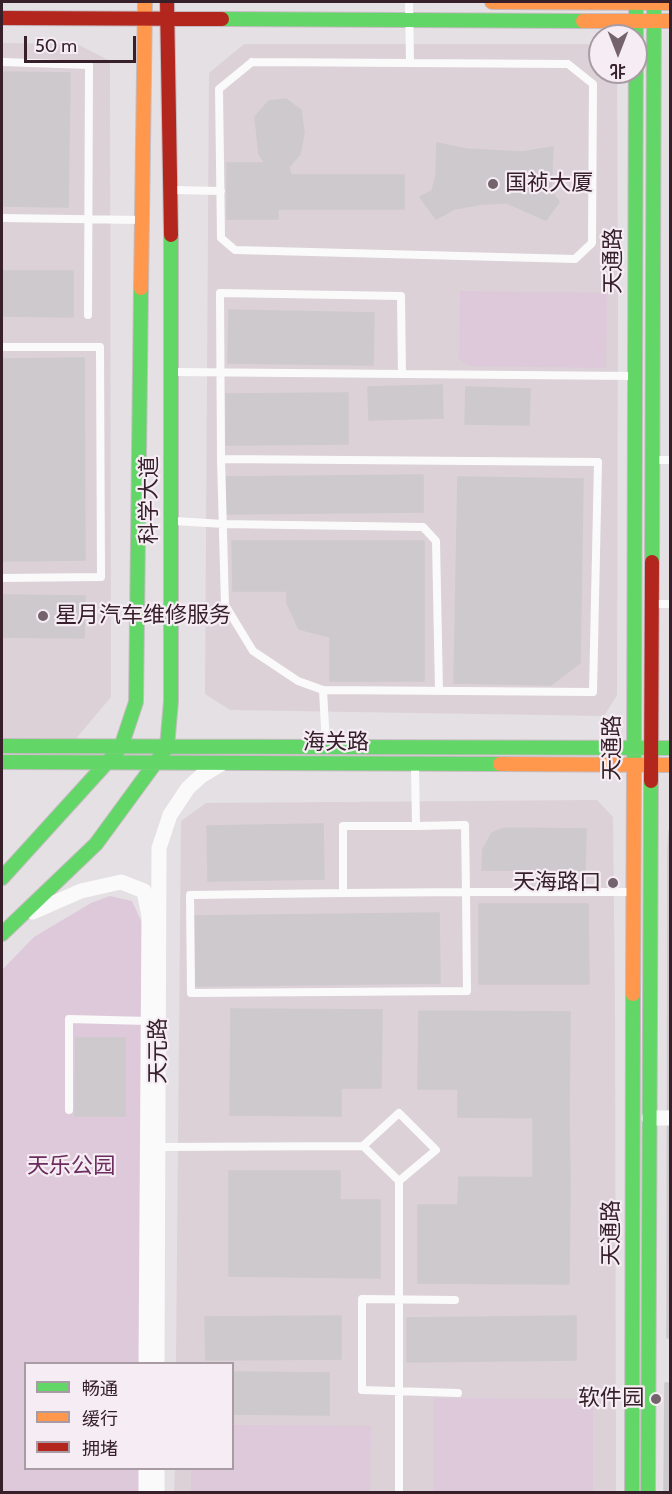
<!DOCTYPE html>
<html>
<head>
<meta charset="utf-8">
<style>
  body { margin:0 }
  #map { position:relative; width:672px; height:1494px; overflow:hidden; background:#e5e0e3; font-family:Cabin,"Noto Sans SC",sans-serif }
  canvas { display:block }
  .frame { position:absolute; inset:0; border:3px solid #37202a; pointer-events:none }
  .legend { position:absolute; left:24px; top:1362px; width:210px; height:108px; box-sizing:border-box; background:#f5edf3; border:2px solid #a99ba3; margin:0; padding:8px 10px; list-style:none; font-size:18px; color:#37202a }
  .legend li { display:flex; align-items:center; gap:12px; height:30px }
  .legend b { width:30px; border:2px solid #a99ba3 }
  .north { position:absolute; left:588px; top:24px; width:60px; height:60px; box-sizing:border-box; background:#f5edf3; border:2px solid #a99ba3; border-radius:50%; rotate:180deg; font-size:16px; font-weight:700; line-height:24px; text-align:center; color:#37202a }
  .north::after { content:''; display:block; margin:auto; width:21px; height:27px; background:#74636b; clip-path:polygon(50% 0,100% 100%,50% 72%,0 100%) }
  .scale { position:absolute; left:24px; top:36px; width:112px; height:27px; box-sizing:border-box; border:3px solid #37202a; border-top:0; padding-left:8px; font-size:18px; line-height:21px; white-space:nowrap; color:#37202a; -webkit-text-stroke:4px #f5edf3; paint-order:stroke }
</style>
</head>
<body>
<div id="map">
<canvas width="672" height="1494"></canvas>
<div class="frame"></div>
<ul class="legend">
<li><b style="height:8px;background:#63d668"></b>畅通</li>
<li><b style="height:8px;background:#ff974d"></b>缓行</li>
<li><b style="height:8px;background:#b3261e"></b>拥堵</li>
</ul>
<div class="north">北</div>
<div class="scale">50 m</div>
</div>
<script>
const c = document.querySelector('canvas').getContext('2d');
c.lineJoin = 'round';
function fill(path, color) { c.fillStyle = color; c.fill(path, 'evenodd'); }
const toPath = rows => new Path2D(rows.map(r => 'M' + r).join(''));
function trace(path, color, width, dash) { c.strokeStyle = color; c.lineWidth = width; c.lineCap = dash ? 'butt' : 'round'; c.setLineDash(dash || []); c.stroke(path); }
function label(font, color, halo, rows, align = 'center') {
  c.font = font + ' Cabin,"Noto Sans SC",sans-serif'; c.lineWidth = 4.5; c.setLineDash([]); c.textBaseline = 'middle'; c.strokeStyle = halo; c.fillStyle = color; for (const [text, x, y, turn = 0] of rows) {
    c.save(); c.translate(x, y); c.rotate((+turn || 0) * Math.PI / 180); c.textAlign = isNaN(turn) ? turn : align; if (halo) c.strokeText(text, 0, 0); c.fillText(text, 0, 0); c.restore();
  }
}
const built = toPath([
  [2,43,77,44,110,61,111,697,74,741,2,740],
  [244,44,588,44,600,54,600,72,617,72,618,284,617,695,604,716,230,710,205,694,209,73],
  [597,800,613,817,615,1007,616,1492,174,1492,175,1469,232,1468,232,1364,176,1363,181,821,206,803]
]);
const green = toPath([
  [460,291,607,293,606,368,469,366,459,359],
  [110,896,132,901,142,923,140,1363,26,1364,26,1468,139,1469,139,1492,2,1492,2,970,34,937,91,903],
  [434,1398,593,1399,593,1492,433,1492],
  [233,1425,371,1426,370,1492,191,1492,191,1469,232,1468]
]);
const building = toPath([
  [2,72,70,73,68,207,2,206,2,72],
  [286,99,301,110,304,133,300,154,289,167,291,175,404,175,404,209,278,209,278,219,227,219,227,163,265,163,259,154,255,117,269,101,286,99],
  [437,143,466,149,522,152,553,147,551,191,559,202,546,220,507,203,482,204,454,209,436,219,420,197,432,191,436,175,437,143],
  [2,271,73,271,73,317,2,316,2,271],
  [229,310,374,313,373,365,228,363,229,310],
  [84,358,85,560,2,561,2,359,84,358],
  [442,385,443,418,369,420,368,387,442,385],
  [466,387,530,389,529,425,465,424,466,387],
  [348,393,348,444,226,445,226,394,348,393],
  [423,475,423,512,227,514,226,477,423,475],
  [458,477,583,479,580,663,551,685,454,683,458,477],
  [232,541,424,541,424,681,330,681,330,637,299,629,287,603,287,591,233,591,232,541],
  [2,595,85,596,84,638,2,637,2,595],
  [323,824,324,879,208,881,207,826,323,824],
  [505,828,586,829,585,871,482,870,483,849,492,833,505,828],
  [670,830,670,850,668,850,669,831,670,830],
  [668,850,670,850,670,1338,667,1338,668,850],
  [479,904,588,904,589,984,479,984,479,904],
  [439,913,440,983,196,986,195,916,439,913],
  [231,1009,382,1010,381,1088,341,1088,341,1116,230,1115,231,1009],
  [419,1011,570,1012,569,1118,458,1117,458,1089,418,1089,419,1011],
  [76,1038,125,1038,125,1116,75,1116,76,1038],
  [533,1118,569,1118,570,1178,533,1178,533,1118],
  [229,1171,340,1171,340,1200,380,1200,380,1278,229,1276,229,1171],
  [459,1177,570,1178,569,1284,418,1283,418,1205,458,1205,459,1177],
  [341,1316,341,1359,206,1360,205,1317,341,1316],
  [576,1316,576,1360,407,1362,407,1318,576,1316],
  [232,1372,329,1373,329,1415,232,1414,232,1372],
  [665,1383,670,1383,670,1492,664,1492,665,1383]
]);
const lane = toPath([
  [409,2,410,62],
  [2,62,89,65,88,315],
  [252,62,568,64,593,84,592,243,575,259,235,250,221,238,219,89,252,62],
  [174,190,221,191],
  [2,218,141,220],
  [2,347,100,347,101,577,2,578],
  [174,372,633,376],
  [221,459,220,293,401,296,402,374],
  [653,460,670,460],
  [175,521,223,524,423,527,436,541,439,691],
  [653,604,670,604],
  [323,690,298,681,253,651,225,605,221,459,598,462,593,692,323,690,326,746],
  [415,766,416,826,465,825,466,892,632,892],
  [343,893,190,895,191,993,467,991,466,892,343,893,343,826,416,826],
  [69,1110,69,1019,148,1021],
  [158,1147,363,1146],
  [455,1300,362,1299,362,1390,458,1393],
  [399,1492,399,1181,363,1146,399,1113,436,1150,399,1181]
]);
const street = toPath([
  [33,912,81,891,121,882,144,891,149,916,146,1364],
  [649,1118,670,1118],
  [157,1364,159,848,170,815,188,788,201,776,221,764],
  [146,1492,146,1468],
  [157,1492,157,1468]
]);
const fast = toPath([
  [222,19,583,21],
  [652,562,654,3],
  [2,746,670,748],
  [2,762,500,764],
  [634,773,636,3],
  [2,878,121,747,136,702,141,288],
  [2,934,96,844,167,747,171,701,171,235],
  [632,1492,633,994],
  [648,1492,651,781]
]);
const slow = toPath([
  [492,2,670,3],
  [583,21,670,21],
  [141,288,145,2],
  [500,764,670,765],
  [633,994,634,773]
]);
const jam = toPath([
  [167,2,171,235],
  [2,18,222,19],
  [651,781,652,562]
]);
const markers = [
  [493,184,6,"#74636b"],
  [43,616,6,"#74636b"],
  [613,883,6,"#74636b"],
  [656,1399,6,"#74636b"]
];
const poiNames = [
  ["国祯大厦",505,184],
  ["星月汽车维修服务",55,616],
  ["天海路口",601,883,"right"],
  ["软件园",644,1399,"right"]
];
const streetNames = [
  ["天通路",614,261,-90],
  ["科学大道",150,500,-90],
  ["海关路",336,743],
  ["天通路",613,748,-90],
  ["天元路",159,1051,-90],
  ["天通路",612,1233,-90]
];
const parkNames = [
  ["天乐公园",71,1167]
];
fill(built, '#dbd1d6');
fill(green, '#dec9db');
fill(building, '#cec9cc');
trace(building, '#cec9cc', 1.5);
trace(fast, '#c5bcc1', 16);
trace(slow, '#c5bcc1', 16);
trace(jam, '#c5bcc1', 16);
trace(lane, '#fbfafb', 8);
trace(street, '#fbfafb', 15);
trace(fast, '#63d668', 14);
trace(slow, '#ff974d', 14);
trace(jam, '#b3261e', 14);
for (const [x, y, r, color] of markers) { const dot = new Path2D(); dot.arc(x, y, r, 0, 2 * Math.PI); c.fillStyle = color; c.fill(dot); trace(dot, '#f5edf3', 2); }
label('22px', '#37202a', '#f5edf3', poiNames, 'left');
label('22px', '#37202a', '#f5edf3', streetNames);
label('22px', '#6b2d5d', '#f5edf3', parkNames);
</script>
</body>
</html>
